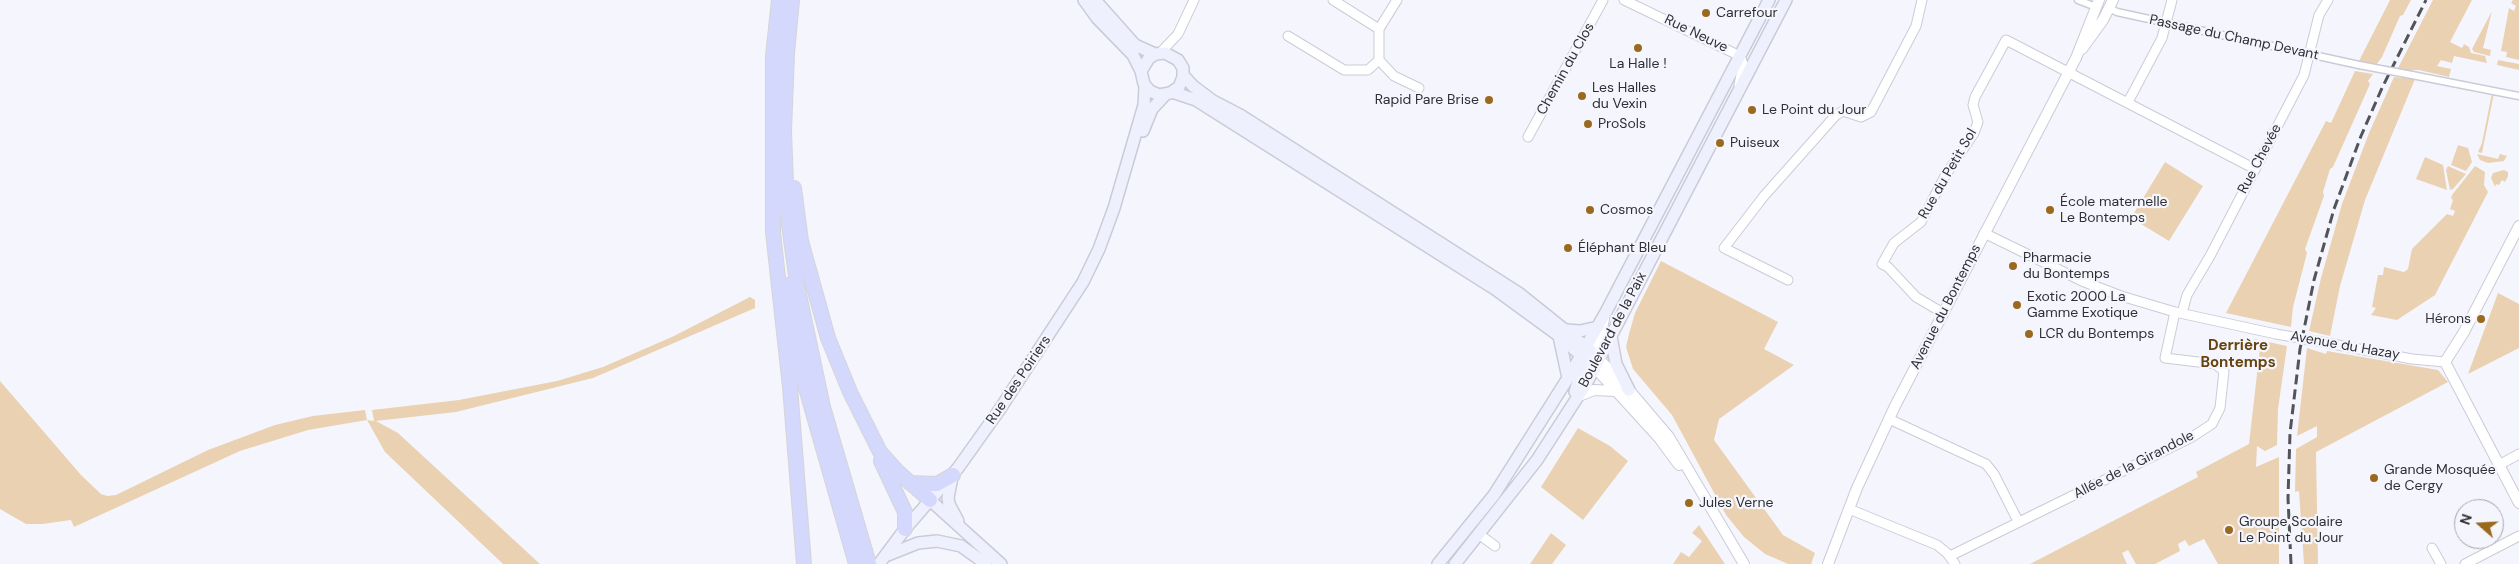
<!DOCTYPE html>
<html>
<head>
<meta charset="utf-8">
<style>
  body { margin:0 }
  #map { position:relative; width:2519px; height:564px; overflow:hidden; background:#f5f6fd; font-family:"DM Sans",sans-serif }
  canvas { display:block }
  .north { position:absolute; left:2454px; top:499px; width:50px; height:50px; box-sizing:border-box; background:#f5f6fd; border:1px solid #a6a6ad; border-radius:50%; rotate:289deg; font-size:14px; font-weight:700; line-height:20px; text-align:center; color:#2f2f34 }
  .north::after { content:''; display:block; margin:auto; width:18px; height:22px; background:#9b691d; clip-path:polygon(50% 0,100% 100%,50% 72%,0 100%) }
</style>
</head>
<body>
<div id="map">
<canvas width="2519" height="564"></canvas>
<div class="north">N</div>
</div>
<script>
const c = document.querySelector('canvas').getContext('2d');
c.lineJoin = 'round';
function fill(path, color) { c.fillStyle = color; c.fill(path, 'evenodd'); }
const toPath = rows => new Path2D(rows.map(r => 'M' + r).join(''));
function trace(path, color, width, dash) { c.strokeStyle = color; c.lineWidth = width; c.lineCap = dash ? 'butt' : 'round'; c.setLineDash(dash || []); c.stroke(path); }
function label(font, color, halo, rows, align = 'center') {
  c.font = font + ' "DM Sans",sans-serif'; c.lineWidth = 4.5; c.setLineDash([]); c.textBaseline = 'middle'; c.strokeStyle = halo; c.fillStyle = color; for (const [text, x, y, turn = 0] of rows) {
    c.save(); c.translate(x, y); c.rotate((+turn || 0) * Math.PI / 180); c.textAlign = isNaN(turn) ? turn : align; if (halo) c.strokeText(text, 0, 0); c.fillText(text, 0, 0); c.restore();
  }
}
const green = toPath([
  [2390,0,2411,0,2403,15,2400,16,2382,57,2376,65,2359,61],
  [2433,0,2472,0,2450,42,2462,48,2464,44,2469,47,2471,53,2485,56,2487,63,2454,56,2452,63,2441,60,2437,66,2451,69,2449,77,2419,70,2411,70,2411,73,2397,70],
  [2513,0,2519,0,2519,60,2506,57,2507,52,2501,51,2509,8,2514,11,2516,6,2511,3],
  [2492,11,2483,48,2491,50,2490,56,2474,52,2472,49],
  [2498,60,2519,64,2519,70,2497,65],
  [2355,71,2373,74,2368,81,2370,84,2333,167,2330,169,2323,192,2324,196,2305,249,2307,253,2293,307,2291,327,2226,313,2326,121,2331,123],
  [2394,77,2415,79,2365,200,2340,286,2330,336,2309,331,2321,278,2342,204,2369,133],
  [2492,93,2494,93,2482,153,2478,152,2482,143],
  [2458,145,2468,148,2472,162,2466,171,2451,165],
  [2477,154,2498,159,2500,154,2507,156,2504,161,2488,163,2480,160],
  [2425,157,2443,165,2447,190,2416,179],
  [2165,162,2203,186,2169,241,2131,218],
  [2448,166,2466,174,2453,189,2450,190,2446,170],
  [2475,166,2485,172,2484,185,2488,192,2435,295,2397,320,2371,315,2376,308,2372,307,2378,275,2383,275,2384,267,2404,272,2408,269,2412,249,2447,214,2453,216,2455,211,2450,209,2453,200,2451,198,2452,195],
  [2504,170,2508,172,2508,176,2505,182,2502,180,2499,185,2496,184,2495,187,2491,178,2493,173],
  [1661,261,1778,322,1764,349,1794,365,1719,419,1714,440,1783,535,1815,553,1811,564,1788,564,1765,554,1744,537,1726,515,1672,415,1633,369,1626,347,1629,334,1635,313],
  [2498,293,2519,304,2519,348,2468,374],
  [750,297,755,300,755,308,593,378,456,412,376,421,398,433,540,564,503,564,385,452,367,420,308,430,240,451,74,527,71,520,42,524,26,524,0,509,0,381,81,475,101,494,107,496,116,495,208,450,275,425,313,416,365,410,367,420,374,421,372,410,459,400,557,381,603,367,674,336],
  [2254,339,2287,346,2278,409,2277,445,2265,451,2257,446,2256,467,2279,457,2279,564,2218,564,2204,539,2189,546,2185,540,2178,544,2180,551,2155,564,2136,564,2128,550,2122,553,2127,564,2030,564,2198,477,2196,472,2249,444,2260,348,2254,342],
  [2307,348,2326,354,2327,351,2438,370,2448,382,2316,452,2318,564,2304,564,2299,491,2295,492,2296,449,2317,437,2317,426,2297,436],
  [1578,428,1610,446,1628,461,1583,520,1541,487],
  [1699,525,1725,564,1673,564,1681,552,1689,557,1702,541,1692,533],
  [1551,533,1566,545,1552,564,1530,564]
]);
const pedestrian = toPath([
  [2078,0,2096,7],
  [2109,8,2117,12,2359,65],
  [2412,75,2519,96]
]);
const minor = toPath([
  [1333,0,1379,29],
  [1624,0,1740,56],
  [1379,29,1379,60,1394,76,1419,88],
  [1379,29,1397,0],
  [1288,36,1344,70,1368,70,1379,60],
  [1160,53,1178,34,1194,0],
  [1739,85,1743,64,1740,56],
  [2128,102,2162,38,2172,0],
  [1528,137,1603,0],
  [1984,233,2082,281,2121,296,2175,312,2276,334],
  [1788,280,1724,248,1764,196,1836,115,1843,111,1861,117,1871,112,1916,26,1922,0],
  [1943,313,1916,297,1888,267,1882,264,1894,243,1921,222,1945,176,1974,133,1978,122,1973,105,1975,97,2006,40,2255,169],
  [2182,313,2187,295,2210,256,2304,75,2319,15,2328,0],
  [2322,342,2412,359,2445,362],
  [1889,419,1986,464,1994,474,2018,521],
  [2499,465,2519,454],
  [1849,509,1937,545,1947,553,1955,564],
  [1480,535,1495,546],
  [2432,548,2441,564],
  [1950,556,2192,437,2212,424,2220,408,2224,371,2215,364,2165,358,2175,312],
  [2465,564,2519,536]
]);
const tertiary = toPath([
  [2082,49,2103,20,2113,0],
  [2519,226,2464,332,2445,362,2519,503],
  [1604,319,1597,349,1595,368,1659,438,1679,465],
  [1599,359,1629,390,1669,437,1744,564],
  [1579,396,1594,390,1615,391],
  [1828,564,1857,488,1895,406,2076,58,2099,0]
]);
const secondary = toPath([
  [1084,0,1097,18,1133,55,1141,71,1144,84,1150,91,1159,95,1170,93,1179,87,1183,77,1183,68,1178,60,1165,53,1156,54,1149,58,1141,71],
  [1095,0,1135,45,1155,54],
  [1183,75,1193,86,1213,101,1240,115,1520,294,1591,351],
  [1172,92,1196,100,1495,289,1558,335,1595,368],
  [1143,131,1152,109,1165,95],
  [1567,330,1580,331,1598,327],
  [1559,336,1568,378],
  [1611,336,1616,364,1629,390],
  [1575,392,1586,355],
  [952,477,948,498,949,504,958,521],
  [930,500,1001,564],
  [888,555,918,543,937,541,961,546,986,564],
  [879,564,905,529,958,468,1000,409,1083,282,1099,249,1114,208,1144,105,1145,86],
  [1438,564,1494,495,1568,378,1606,312,1769,0],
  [1455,564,1537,460,1586,384,1786,0]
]);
const trunk = toPath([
  [779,0,773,56,773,232,790,387,804,564],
  [792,0,787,53,784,131,787,211,798,290,823,407,869,564],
  [794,188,801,241,828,338,850,392,880,452,898,472,930,500],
  [786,285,802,374,856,564],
  [881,461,905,512,905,529],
  [910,483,937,484,953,475]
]);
const rail = toPath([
  [2291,564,2288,498,2290,433,2300,349,2314,280,2334,209,2361,136,2382,88,2426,0]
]);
const pedestrianBridge = toPath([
  [2359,65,2412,75]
]);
const minorBridge = toPath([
  [2276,334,2322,342]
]);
const markers = [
  [1706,13,5,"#9b691d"],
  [1638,48,5,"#9b691d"],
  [1582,96,5,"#9b691d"],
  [1489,100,5,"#9b691d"],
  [1752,110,5,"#9b691d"],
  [1588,124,5,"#9b691d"],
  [1720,143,5,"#9b691d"],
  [1590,210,5,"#9b691d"],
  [2050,210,5,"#9b691d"],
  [1568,248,5,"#9b691d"],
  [2013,266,5,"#9b691d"],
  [2017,305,5,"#9b691d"],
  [2481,319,5,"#9b691d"],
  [2029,334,5,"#9b691d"],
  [2374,478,5,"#9b691d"],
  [1689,503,5,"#9b691d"],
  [2229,530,5,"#9b691d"]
];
const poiNames = [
  ["Carrefour",1716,13],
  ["La Halle !",1638,64,"center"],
  ["Les Halles",1592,88],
  ["du Vexin",1592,104],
  ["Rapid Pare Brise",1479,100,"right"],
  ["Le Point du Jour",1762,110],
  ["ProSols",1598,124],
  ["Puiseux",1730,143],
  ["École maternelle",2060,202],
  ["Le Bontemps",2060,218],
  ["Cosmos",1600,210],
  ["Éléphant Bleu",1578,248],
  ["Pharmacie",2023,258],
  ["du Bontemps",2023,274],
  ["Exotic 2000 La",2027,297],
  ["Gamme Exotique",2027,313],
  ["Hérons",2471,319,"right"],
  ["LCR du Bontemps",2039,334],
  ["Grande Mosquée",2384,470],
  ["de Cergy",2384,486],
  ["Jules Verne",1699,503],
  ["Groupe Scolaire",2239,522],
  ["Le Point du Jour",2239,538]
];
const streetNames = [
  ["Rue Neuve",1696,34,26],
  ["Passage du Champ Devant",2234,38,12],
  ["Chemin du Clos",1566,69,-61],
  ["Rue Chevée",2260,159,-62],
  ["Rue du Petit Sol",1948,174,-60],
  ["Avenue du Bontemps",1946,307,-63],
  ["Boulevard de la Paix",1613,330,-62],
  ["Avenue du Hazay",2345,346,10],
  ["Rue des Poiriers",1019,380,-56],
  ["Allée de la Girandole",2134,465,-27]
];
const neighbourhoodNames = [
  ["Derrière",2238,346],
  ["Bontemps",2238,363]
];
fill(green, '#ead1b2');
trace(pedestrian, '#cacbd7', 9);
trace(minor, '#cacbd7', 11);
trace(tertiary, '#cacbd7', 12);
trace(secondary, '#cacbd7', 14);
trace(trunk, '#d5d5d6', 16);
trace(pedestrian, '#fff', 6);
trace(minor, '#fff', 9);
trace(tertiary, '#fff', 10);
trace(secondary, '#eff0fe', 11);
trace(trunk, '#d4d8fc', 14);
trace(rail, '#535459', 3, [10, 5]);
trace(pedestrianBridge, '#cacbd7', 9, []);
trace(minorBridge, '#cacbd7', 11, []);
trace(pedestrianBridge, '#fff', 6);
trace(minorBridge, '#fff', 9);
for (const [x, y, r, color] of markers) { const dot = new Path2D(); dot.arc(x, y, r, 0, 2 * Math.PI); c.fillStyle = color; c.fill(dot); trace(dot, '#f5f6fd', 2); }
label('14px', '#2f2f34', '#f5f6fd', poiNames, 'left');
label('14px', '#2f2f34', '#f5f6fd', streetNames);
label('bold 15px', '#66440f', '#f5f6fd', neighbourhoodNames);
</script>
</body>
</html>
